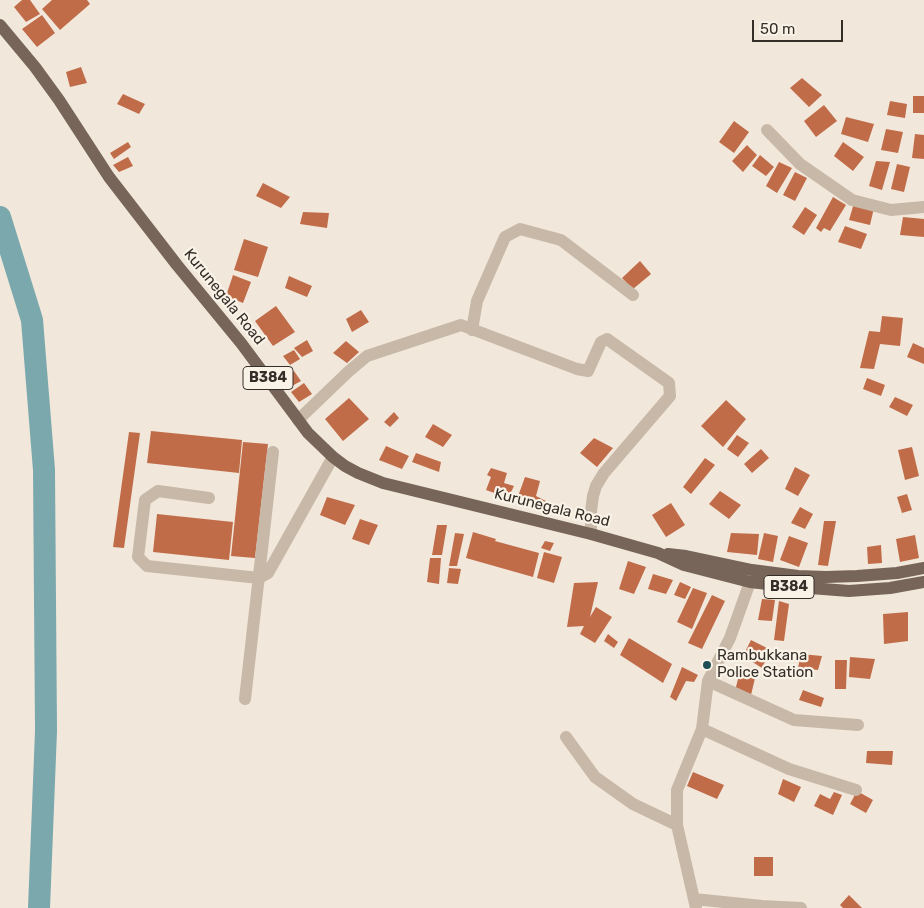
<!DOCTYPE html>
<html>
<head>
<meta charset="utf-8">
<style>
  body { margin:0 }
  #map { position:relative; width:924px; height:908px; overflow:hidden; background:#f1e8db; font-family:Rubik,sans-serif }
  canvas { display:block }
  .scale { position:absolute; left:752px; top:20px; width:91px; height:22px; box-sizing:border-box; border:2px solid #352d28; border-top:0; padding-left:6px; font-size:15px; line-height:18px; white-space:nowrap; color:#352d28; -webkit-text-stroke:4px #f9f2e7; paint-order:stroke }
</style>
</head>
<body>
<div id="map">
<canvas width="924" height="908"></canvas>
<div class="scale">50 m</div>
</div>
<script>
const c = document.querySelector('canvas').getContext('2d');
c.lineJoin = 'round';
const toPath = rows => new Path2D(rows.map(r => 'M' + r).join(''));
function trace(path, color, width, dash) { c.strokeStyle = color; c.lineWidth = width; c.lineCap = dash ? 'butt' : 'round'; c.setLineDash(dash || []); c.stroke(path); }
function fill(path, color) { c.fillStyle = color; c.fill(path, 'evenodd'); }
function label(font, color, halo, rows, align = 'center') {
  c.font = font + ' Rubik,sans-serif'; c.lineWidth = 4.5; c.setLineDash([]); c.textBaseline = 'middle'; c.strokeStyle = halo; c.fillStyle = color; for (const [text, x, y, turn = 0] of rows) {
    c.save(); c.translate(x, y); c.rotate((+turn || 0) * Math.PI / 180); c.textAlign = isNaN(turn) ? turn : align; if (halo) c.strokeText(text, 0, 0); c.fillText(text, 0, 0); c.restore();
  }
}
const river = toPath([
  [0,217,32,320,44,470,46,731,39,908]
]);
const building = toPath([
  [22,0,30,0,40,14,26,22,14,7],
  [52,0,87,0,90,4,60,30,42,9],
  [42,15,55,33,37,47,22,29],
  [81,67,87,83,70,87,66,72],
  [802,78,822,95,809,107,790,88],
  [123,94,145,104,139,114,117,104],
  [913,96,924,96,924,113,913,113],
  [890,101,907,104,905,118,887,115],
  [824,105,837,121,816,137,804,121],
  [846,117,874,124,868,142,841,134],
  [734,121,749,132,734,153,719,142],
  [886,129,903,132,898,153,881,150],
  [915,134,924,135,924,159,912,158],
  [128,142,131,147,114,159,110,153],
  [843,142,864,157,853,171,834,156],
  [747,145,757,155,743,172,732,161],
  [760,155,774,167,766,176,752,166],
  [128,157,133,166,119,172,113,165],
  [876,161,890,162,882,190,869,186],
  [779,162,792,168,777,193,766,186],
  [897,164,910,167,904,192,891,189],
  [795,172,807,178,795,201,783,195],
  [263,183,290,197,281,208,256,196],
  [833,197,846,205,830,231,824,228,821,232,816,228],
  [854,203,874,208,870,225,849,220],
  [805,207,817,215,804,235,792,227],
  [303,212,329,213,327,228,300,224],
  [903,217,924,219,924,237,900,235],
  [845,226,867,234,861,249,838,242],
  [244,239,268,247,258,277,234,270],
  [640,261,651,274,633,289,622,278],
  [233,275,251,282,243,303,226,296],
  [289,276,312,286,307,297,285,288],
  [276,306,295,332,273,346,255,321],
  [361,310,369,322,352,332,346,319],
  [882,316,903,318,900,346,880,344,874,369,860,368,869,331,880,332],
  [307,340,313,351,302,357,294,348],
  [346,341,359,352,347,363,333,353],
  [913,343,924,348,924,364,907,357],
  [294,350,300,359,290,365,283,356],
  [294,371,301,381,290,387,283,378],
  [867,378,885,385,881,396,863,389],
  [304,383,312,394,299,402,291,392],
  [895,397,913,405,907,416,889,407],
  [349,398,369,419,343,441,325,419],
  [726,400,746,419,723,447,701,426],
  [394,412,399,418,390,427,384,422],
  [433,424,452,435,443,447,425,437],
  [151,431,242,440,239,473,147,463],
  [129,432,140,433,124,548,113,547],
  [737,435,749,443,738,457,727,449],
  [594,438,613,448,597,467,580,453],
  [243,442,268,444,255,558,231,556],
  [386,446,409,456,402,469,379,460],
  [912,447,919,476,905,480,898,450],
  [761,449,769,458,752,473,744,464],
  [416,453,441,462,439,472,412,462],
  [705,458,715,465,691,494,683,487],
  [795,467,810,475,798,496,785,489],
  [491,468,507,473,504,483,514,486,508,498,486,490,491,477,487,475],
  [525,477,540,481,536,496,550,503,544,511,525,501,517,499],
  [720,491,741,505,729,519,709,504],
  [907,494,912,510,902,513,897,497],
  [327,497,355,505,345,525,320,515],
  [671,503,685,525,666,537,652,515],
  [800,507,813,514,805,529,791,523],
  [157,514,233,522,229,560,153,552],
  [360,519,378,525,369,545,352,539],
  [824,521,836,521,828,566,818,565],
  [437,525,447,525,442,555,432,555],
  [473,532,496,539,495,541,539,553,533,577,466,558],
  [455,533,464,534,457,566,449,566],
  [731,533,759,534,757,555,727,552],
  [764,533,778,536,773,562,758,559],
  [915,535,919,558,900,562,896,539],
  [789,536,808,543,799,567,780,560],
  [545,541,554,543,550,551,541,548],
  [881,545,882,563,868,564,867,547],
  [544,552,562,557,554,583,537,578],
  [430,558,441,558,439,584,427,582],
  [628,561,646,567,634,594,619,589],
  [449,568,461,569,458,584,447,583],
  [653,574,673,580,666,594,648,589],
  [598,582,590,617,596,607,612,617,595,643,580,634,584,626,567,627,574,583],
  [680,582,691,587,685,599,674,595],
  [693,588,707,593,692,629,677,622],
  [712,595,725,601,702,649,688,643],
  [762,599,775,600,772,621,758,620],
  [779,601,789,604,784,641,774,640],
  [908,612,908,641,884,644,883,614],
  [608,634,618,642,614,648,604,641],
  [629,638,672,664,663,683,620,655],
  [751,640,771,650,762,668,743,656],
  [801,654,822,656,818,670,798,668],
  [850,657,875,659,870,679,849,677],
  [835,660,847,660,846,689,835,689],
  [682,667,698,675,694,682,686,681,676,701,670,697],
  [740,671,756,674,751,695,735,691],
  [803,690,824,698,821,707,799,700],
  [867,751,893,751,892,765,866,763],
  [693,772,724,785,717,799,687,786],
  [783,779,801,787,794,802,778,794],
  [857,791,873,800,866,813,850,804],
  [834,792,842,795,833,815,814,806,820,794,830,799],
  [754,857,773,857,773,876,754,876],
  [849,895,862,908,843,908,840,905]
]);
const minor = toPath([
  [767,130,800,164,852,200,891,210,924,207],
  [472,330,477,301,505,237,520,229,561,240,633,295],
  [298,420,348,372,367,356,461,325,577,369,588,371,601,342,607,339,669,383,670,396,604,473,596,486,593,496,591,511,591,534],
  [209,498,158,491,145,500,138,557,147,566,259,578,268,573,333,457],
  [708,681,794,720,858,725],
  [245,699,273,452],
  [702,729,789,769,856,790],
  [566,737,595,777,633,804,677,825],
  [694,899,762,906,801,908],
  [696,908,677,825,677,790,702,729,708,681,730,638,750,582,752,572]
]);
const major = toPath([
  [0,25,35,67,59,100,109,177,177,265,241,343,308,433,333,457,345,466,358,473,383,483,591,534,658,553,684,565,750,582,785,586,849,591,890,588,924,582],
  [668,554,686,556,752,570,798,576,826,577,857,576,897,573,924,568]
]);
const markers = [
  [707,665,5,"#1f4f55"]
];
const shields = [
  [268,378,50],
  [789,587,50]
];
const shieldNames = [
  ["B384",268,378],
  ["B384",789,587]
];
const streetNames = [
  ["Kurunegala Road",224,297,51],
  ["Kurunegala Road",552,508,14]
];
const poiNames = [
  ["Rambukkana",717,656],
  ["Police Station",717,673]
];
trace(river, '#7ba8ad', 22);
fill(building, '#c16c49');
trace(minor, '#c8b8a8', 12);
trace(major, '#776559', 12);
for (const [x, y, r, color] of markers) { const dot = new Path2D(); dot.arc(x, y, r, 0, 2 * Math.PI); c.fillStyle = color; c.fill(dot); trace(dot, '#f9f2e7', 2); }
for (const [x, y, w] of shields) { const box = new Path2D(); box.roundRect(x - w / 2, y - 11.5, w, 23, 4); c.fillStyle = '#f9f2e7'; c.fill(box); trace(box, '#352d28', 1); }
label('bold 14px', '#352d28', null, shieldNames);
label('15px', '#352d28', '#f9f2e7', streetNames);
label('15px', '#352d28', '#f9f2e7', poiNames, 'left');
</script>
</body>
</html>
